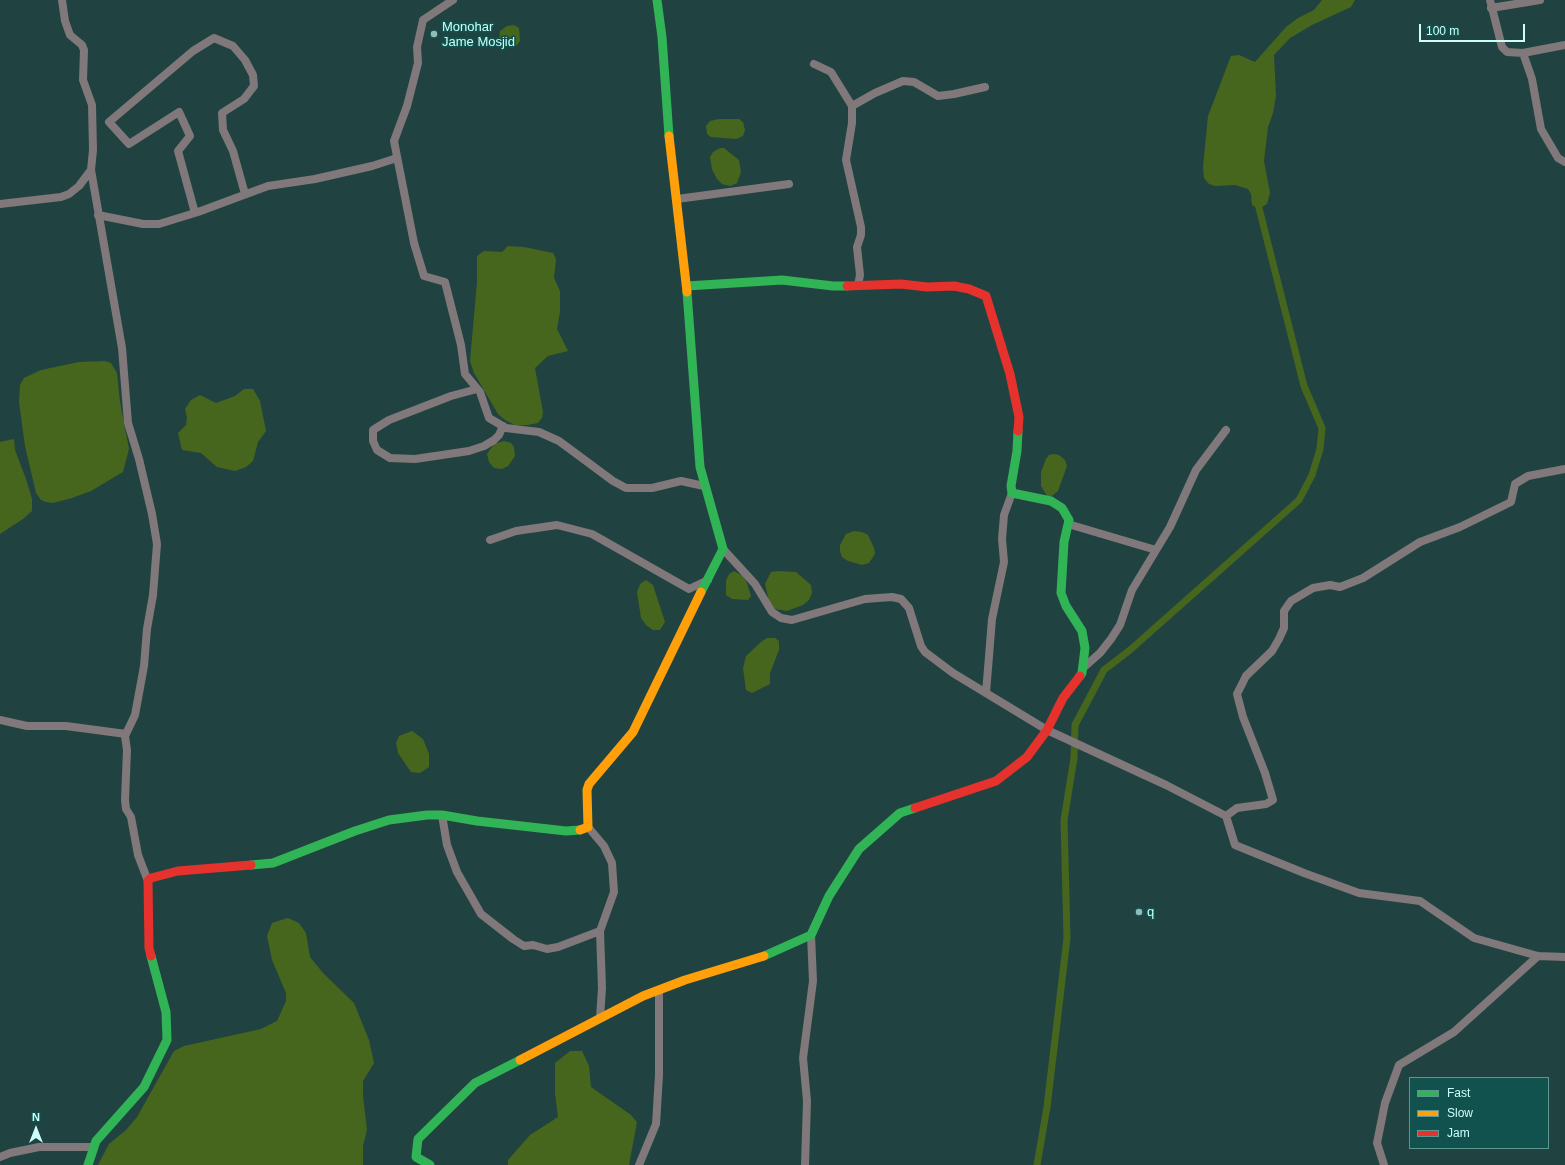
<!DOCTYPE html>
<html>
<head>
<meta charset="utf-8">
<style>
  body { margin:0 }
  #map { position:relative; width:1565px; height:1165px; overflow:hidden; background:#204341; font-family:Arial,sans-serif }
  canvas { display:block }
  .legend { position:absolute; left:1409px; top:1077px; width:140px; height:72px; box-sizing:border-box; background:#11524e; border:1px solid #5c9793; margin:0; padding:5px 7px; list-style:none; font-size:12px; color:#ccfffa }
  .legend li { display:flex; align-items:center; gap:8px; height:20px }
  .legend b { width:20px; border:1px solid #5c9793 }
  .north { position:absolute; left:16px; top:1109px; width:40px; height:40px; -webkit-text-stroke:3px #11524e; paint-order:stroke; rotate:0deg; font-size:11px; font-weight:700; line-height:16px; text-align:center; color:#ccfffa }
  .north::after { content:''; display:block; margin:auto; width:14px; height:18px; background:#ccfffa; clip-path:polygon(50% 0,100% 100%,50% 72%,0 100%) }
  .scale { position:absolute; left:1419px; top:24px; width:106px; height:18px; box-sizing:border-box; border:2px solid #ccfffa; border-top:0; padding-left:5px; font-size:12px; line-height:14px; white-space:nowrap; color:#ccfffa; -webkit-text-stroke:3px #11524e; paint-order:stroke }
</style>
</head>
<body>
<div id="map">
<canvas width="1565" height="1165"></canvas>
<ul class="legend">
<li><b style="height:5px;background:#30b455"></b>Fast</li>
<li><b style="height:5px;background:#ff9f0a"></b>Slow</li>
<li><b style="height:5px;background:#e5322d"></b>Jam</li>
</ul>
<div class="north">N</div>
<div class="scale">100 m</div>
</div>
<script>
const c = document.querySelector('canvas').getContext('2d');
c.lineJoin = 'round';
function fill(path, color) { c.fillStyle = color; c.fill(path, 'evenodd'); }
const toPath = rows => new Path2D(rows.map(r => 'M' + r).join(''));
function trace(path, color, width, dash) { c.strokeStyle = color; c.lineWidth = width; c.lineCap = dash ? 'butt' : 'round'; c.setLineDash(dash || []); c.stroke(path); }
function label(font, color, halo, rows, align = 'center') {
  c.font = font + ' Arial,sans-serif'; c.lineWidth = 3.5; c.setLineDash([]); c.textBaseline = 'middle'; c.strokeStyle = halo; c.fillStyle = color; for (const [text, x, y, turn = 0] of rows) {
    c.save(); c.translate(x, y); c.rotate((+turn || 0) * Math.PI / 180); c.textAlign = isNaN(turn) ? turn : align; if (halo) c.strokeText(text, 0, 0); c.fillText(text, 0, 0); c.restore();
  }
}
const water = toPath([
  [1322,0,1355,0,1351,7,1312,25,1290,38,1274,55,1276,96,1273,113,1268,127,1264,161,1270,193,1267,204,1259,209,1252,205,1251,194,1248,189,1235,185,1215,186,1209,184,1204,178,1203,167,1208,116,1231,56,1239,55,1255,62,1286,27,1298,18,1314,10],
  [514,25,519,28,520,41,517,45,509,47,499,43,500,31,507,26],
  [719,119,739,119,743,122,745,130,743,136,736,139,711,137,707,134,706,126,710,121],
  [720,148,724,148,739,160,741,172,737,183,730,186,722,184,717,179,712,169,710,157,713,152],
  [508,246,524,247,553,253,556,259,554,278,560,291,560,312,557,329,568,351,548,356,535,368,543,412,542,418,538,423,528,425,515,425,505,420,498,414,474,373,470,361,477,282,477,256,484,251,502,252],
  [105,361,111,363,117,373,120,402,129,449,123,472,91,491,72,498,53,503,46,502,41,500,36,493,25,446,19,402,20,385,24,378,41,370,79,362],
  [244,389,253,389,260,401,266,431,258,442,253,461,246,467,235,471,217,467,201,453,182,450,178,433,186,425,187,418,185,409,191,400,200,395,216,403,235,396],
  [14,439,15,450,26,479,32,499,32,511,23,519,0,534,0,442],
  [504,441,511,443,514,447,515,456,508,466,502,469,494,468,489,462,487,454,494,444],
  [1054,454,1059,455,1065,460,1067,466,1058,491,1052,496,1047,496,1041,486,1041,472,1046,459,1049,455],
  [854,531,862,532,868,535,874,548,875,554,869,563,862,565,848,561,842,557,840,551,840,545,846,534],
  [734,571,743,576,747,583,751,596,748,600,732,599,726,595,726,581,729,574],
  [778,571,796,572,811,585,812,593,809,600,803,605,787,611,775,609,769,601,765,584,771,572],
  [646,580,653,585,665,622,660,630,653,630,646,625,641,618,637,592,640,584],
  [767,638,775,638,779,641,779,650,770,673,770,684,752,693,746,690,743,668,746,656,761,642],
  [412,731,423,739,429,754,429,767,420,773,411,772,398,753,396,743,399,736],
  [288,918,299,923,306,933,310,957,323,973,354,1003,369,1040,374,1063,363,1081,363,1096,367,1130,363,1146,363,1165,98,1165,109,1144,126,1130,137,1117,174,1051,184,1046,261,1029,277,1021,286,1001,286,993,272,960,267,936,272,923],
  [570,1051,582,1051,589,1066,591,1087,631,1115,637,1122,629,1165,508,1165,508,1160,530,1135,558,1117,555,1093,555,1063]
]);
const canal = toPath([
  [1037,1165,1047,1107,1067,938,1064,820,1074,758,1075,725,1104,670,1130,650,1299,500,1312,475,1320,449,1322,428,1304,386,1257,200]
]);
const street = toPath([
  [453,0,423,20,417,47,418,63,407,106,394,141,414,243,424,276,445,282,461,345,465,374,480,392,489,418,506,428,539,432,559,441,613,481,626,488,652,488,681,481,704,486],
  [1490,0,1502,47,1507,52,1523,53,1565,45],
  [1491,8,1540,0],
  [1523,53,1532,79,1541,129,1558,158,1565,162],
  [814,64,831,72,852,106],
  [91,170,122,348,128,423,139,459,152,514,157,544,153,595,147,629,144,666,135,715,125,736,127,750,125,800,126,809,131,817,138,855,148,881],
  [677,199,789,184],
  [0,204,61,197,69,194,79,186,91,170,93,150,92,105,83,80,84,50,82,45,70,35,65,21,62,0],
  [195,213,178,151,190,136,179,112,129,144,109,122,193,51,214,38,233,46,245,60,253,75,254,86,244,99,222,113,223,130,233,151,245,194],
  [98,215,143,224,159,224,198,212,268,186,315,179,372,166,397,158],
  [858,285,860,275,857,247,861,235,861,227,846,160,852,123,852,106,875,93,903,81,914,82,938,96,954,94,985,87],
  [477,389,451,396,389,420,373,430,373,441,377,450,390,458,415,459,469,451,484,446,494,440,499,435,503,426],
  [1068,524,1156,550],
  [490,540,516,531,557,525,592,534,689,589,708,580],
  [723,549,755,584,772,612,781,618,792,620,865,599,892,597,901,599,909,608,921,646,925,652,953,673,1047,730,1166,785,1226,816,1235,845,1304,873,1359,893,1420,901,1474,938,1538,956,1565,957],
  [1083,668,1100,653,1111,639,1120,625,1132,590,1170,527,1196,470,1226,430],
  [986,693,992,619,1004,562,1002,539,1004,515,1012,493],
  [0,720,27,726,66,726,126,734],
  [442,815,447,845,457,872,481,914,513,939,524,946,533,945,547,949,558,947,600,931],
  [1226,816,1237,808,1266,804,1273,800,1265,773,1243,717,1237,694,1246,676,1272,651,1279,639,1284,628,1284,611,1291,601,1313,588,1330,585,1340,587,1363,578,1420,542,1460,527,1511,502,1515,484,1528,476,1565,469],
  [588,827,604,846,612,863,614,892,600,931,602,988,600,1018],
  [0,1157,10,1153,39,1147,93,1147],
  [639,1165,656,1124,659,1075,659,990],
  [805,1165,807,1101,803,1058,813,981,811,935],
  [1384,1165,1377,1143,1385,1103,1399,1065,1454,1032,1538,956]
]);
const fast = toPath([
  [657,0,662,37,669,136],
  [687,286,782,280,833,286,847,286],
  [687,292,700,467,723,549,701,592],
  [1018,431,1017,451,1011,486,1012,493,1051,501,1062,508,1069,520,1064,542,1061,593,1066,606,1082,631,1085,648,1082,673,1080,676],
  [251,865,273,863,355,831,389,820,427,815,442,815,477,821,566,831,580,830],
  [764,956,811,935,829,896,859,849,900,813,915,808],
  [88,1165,96,1141,144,1087,167,1040,166,1012,151,956],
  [430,1165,416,1157,418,1139,475,1083,520,1060]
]);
const slow = toPath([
  [669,136,687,292],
  [580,830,588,827,587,790,589,784,633,732,701,592],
  [520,1060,643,996,685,980,764,956]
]);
const jam = toPath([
  [847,286,901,284,927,287,954,286,969,289,986,296,1010,374,1019,417,1018,431],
  [915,808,996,781,1027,757,1047,730,1063,698,1080,676],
  [151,956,149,948,148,881,151,878,178,871,251,865]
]);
const markers = [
  [434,34,4,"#90bdb9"],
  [1139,912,4,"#90bdb9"]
];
const poiNames = [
  ["Monohar",442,27],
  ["Jame Mosjid",442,42],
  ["q",1147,912]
];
fill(water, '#46661e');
trace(canal, '#46661e', 7);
trace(street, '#80787a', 8);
trace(fast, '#30b455', 9);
trace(slow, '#ff9f0a', 9);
trace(jam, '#e5322d', 9);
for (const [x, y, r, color] of markers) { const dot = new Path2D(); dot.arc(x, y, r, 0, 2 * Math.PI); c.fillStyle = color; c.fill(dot); trace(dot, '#11524e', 1.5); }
label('13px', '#ccfffa', '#11524e', poiNames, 'left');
</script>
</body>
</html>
